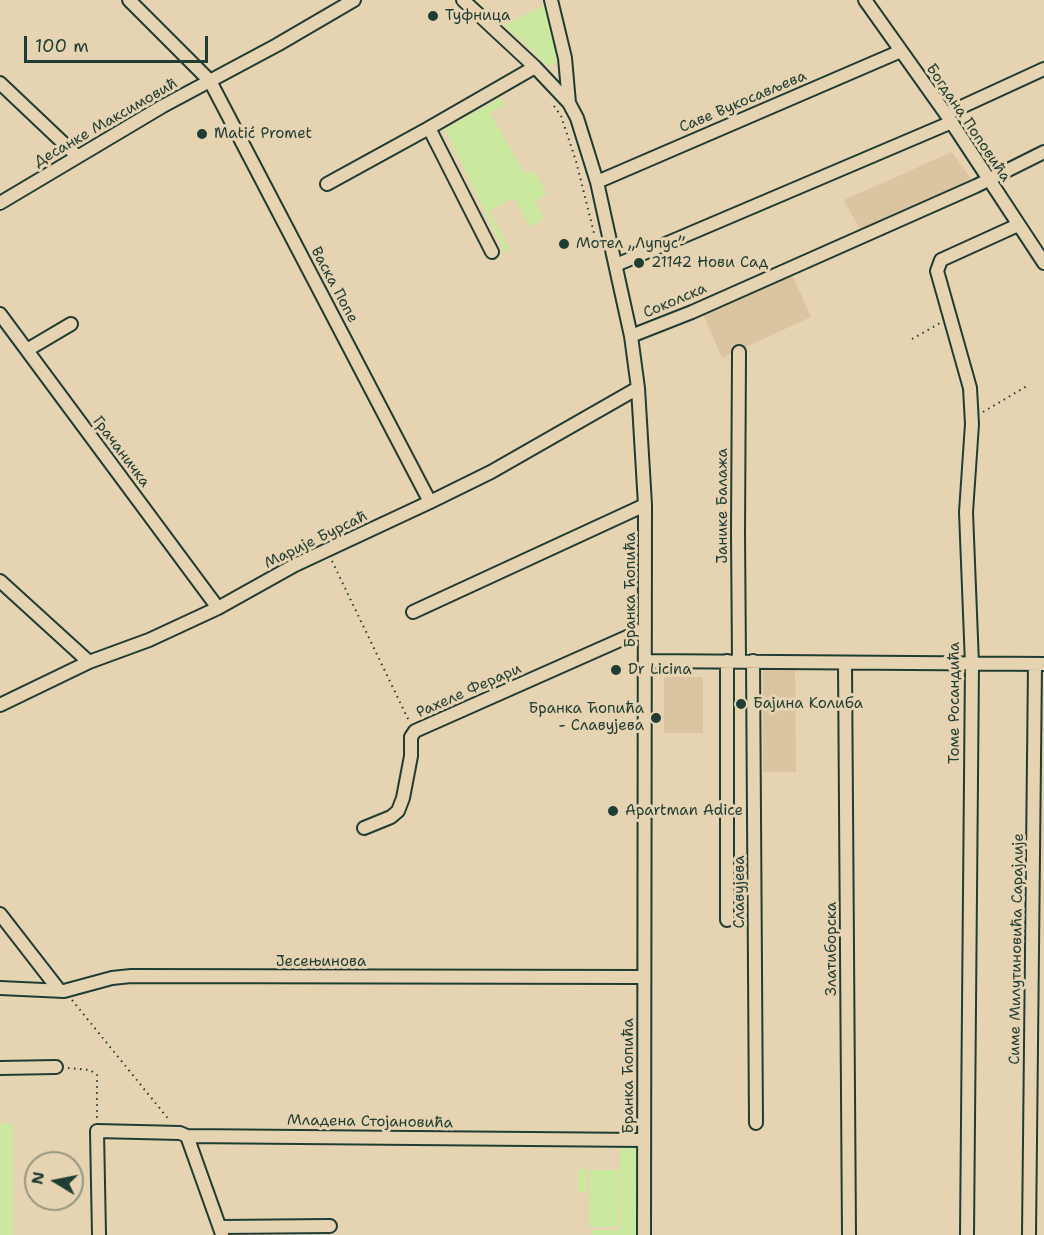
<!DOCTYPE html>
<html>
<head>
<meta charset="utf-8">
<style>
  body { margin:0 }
  #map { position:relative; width:1044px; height:1235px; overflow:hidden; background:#e6d3b1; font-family:"Shantell Sans",sans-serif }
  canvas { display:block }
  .north { position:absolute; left:24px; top:1151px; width:60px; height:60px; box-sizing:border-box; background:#e6d3b1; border:2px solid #96977f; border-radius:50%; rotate:280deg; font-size:16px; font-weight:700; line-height:24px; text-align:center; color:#1f3d34 }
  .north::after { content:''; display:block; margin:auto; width:21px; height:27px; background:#1f3d34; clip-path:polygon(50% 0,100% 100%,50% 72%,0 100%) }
  .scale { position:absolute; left:24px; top:36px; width:184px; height:27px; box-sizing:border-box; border:3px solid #1f3d34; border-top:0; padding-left:8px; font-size:18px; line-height:21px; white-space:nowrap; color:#1f3d34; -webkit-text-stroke:4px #e6d3b1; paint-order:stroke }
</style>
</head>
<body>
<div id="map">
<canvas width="1044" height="1235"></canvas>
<div class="north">N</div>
<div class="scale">100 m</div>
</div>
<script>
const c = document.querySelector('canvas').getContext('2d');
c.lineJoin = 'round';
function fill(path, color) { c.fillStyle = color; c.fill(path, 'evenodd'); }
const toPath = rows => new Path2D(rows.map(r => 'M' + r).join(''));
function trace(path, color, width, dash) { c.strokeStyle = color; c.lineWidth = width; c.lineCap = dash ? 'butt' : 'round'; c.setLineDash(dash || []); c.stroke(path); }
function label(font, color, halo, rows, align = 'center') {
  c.font = font + ' "Shantell Sans",sans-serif'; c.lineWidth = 6; c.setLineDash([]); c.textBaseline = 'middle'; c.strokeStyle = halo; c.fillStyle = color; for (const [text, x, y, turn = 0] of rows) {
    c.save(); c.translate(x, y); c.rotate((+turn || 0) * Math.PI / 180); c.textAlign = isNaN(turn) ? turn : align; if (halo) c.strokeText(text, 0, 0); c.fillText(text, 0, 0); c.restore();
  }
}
const built = toPath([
  [952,152,978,189,865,239,844,200],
  [791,272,811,317,722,358,702,312],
  [763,667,795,667,796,772,763,772],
  [664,677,703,677,703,733,664,733]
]);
const green = toPath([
  [545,5,558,51,558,59,553,66,546,65,525,43,503,25],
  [501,98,505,105,490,113,525,174,534,170,547,194,535,201,544,219,530,227,514,198,489,211,510,250,505,253,445,129],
  [0,1123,13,1124,13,1235,0,1235],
  [620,1144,638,1144,639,1235,592,1235,592,1230,620,1230],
  [578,1169,587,1169,587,1192,578,1192],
  [590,1170,619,1170,618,1227,589,1227]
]);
const path = toPath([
  [554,106,561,116,576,161,595,237],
  [912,339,940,323],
  [983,412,1027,386],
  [332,561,409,721],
  [72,1000,170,1121],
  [68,1068,90,1070,97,1075,97,1119]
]);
const minor = toPath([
  [129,0,210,81,430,502],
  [463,0,535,67,569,103,577,118,597,182,631,336,638,388,645,505,644,1235],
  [551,0,565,58,569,103],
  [865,0,946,114,1044,263],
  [0,83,77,156],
  [946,114,1044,69],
  [597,182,901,51],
  [327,184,429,128],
  [0,203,163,106,277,45,354,0],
  [492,252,429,128,535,67],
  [616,265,952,122],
  [0,314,218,608],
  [631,336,692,312,976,186,1044,152],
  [27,350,71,324],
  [739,352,738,534,739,661],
  [0,581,89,662],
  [413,612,645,505],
  [646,661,1044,664],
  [753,661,756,1123],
  [845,663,849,1235],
  [0,705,89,662,149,640,218,608,295,565,430,502,491,472,638,388],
  [364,828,391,817,398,811,403,798,411,756,411,737,415,731,645,629],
  [0,914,59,990],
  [727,920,727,661],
  [0,988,64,991,112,978,131,976,644,977],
  [0,1068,56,1067],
  [187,1136,222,1234],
  [220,1227,330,1226],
  [99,1235,97,1131,180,1133,187,1136,643,1140],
  [967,1235,972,664,966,512,972,424,970,388,937,271,941,260,1018,225],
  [1029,1235,1035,664]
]);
const markers = [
  [433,16,6,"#1f3d34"],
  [202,134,6,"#1f3d34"],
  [564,244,6,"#1f3d34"],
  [639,263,6,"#1f3d34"],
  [616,670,6,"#1f3d34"],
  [741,704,6,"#1f3d34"],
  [656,718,6,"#1f3d34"],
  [613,811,6,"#1f3d34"]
];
const poiNames = [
  ["Туфница",445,16],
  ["Matić Promet",214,134],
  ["Мотел „Лупус”",576,244],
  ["21142 Нови Сад",651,263],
  ["Dr Licina",628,670],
  ["Бајина Колиба",753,704],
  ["Бранка Ћопића",644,709,"right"],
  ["- Славујева",644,726,"right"],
  ["Apartman Adice",625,811]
];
const streetNames = [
  ["Саве Вукосављева",743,102,-23],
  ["Десанке Максимовић",106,123,-30],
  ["Богдана Поповића",968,123,56],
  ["Васка Попе",334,285,62],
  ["Соколска",675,301,-23],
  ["Грачаничка",121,452,53],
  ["Јанике Балажа",723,506,-90],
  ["Марије Бурсаћ",316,540,-26],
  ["Бранка Ћопића",631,590,-90],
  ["Рахеле Ферари",469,691,-24],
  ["Томе Росандића",955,703,-90],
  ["Славујева",740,892,-90],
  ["Златиборска",832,949,-90],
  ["Симе Милутиновића Сарајлије",1017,949,-89],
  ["Јесењинова",321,962],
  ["Бранка Ћопића",629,1076,-90],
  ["Младена Стојановића",370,1122,1]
];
fill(built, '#dbc5a1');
fill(green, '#cbe89f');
trace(minor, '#1f3d34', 16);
trace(path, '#1f3d34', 2, [1.5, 4.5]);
trace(minor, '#e6d3b1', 12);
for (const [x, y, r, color] of markers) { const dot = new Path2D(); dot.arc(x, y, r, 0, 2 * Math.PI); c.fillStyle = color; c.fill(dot); trace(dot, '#e6d3b1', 2); }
label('15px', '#1f3d34', '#e6d3b1', poiNames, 'left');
label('15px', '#1f3d34', '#e6d3b1', streetNames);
</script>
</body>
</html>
